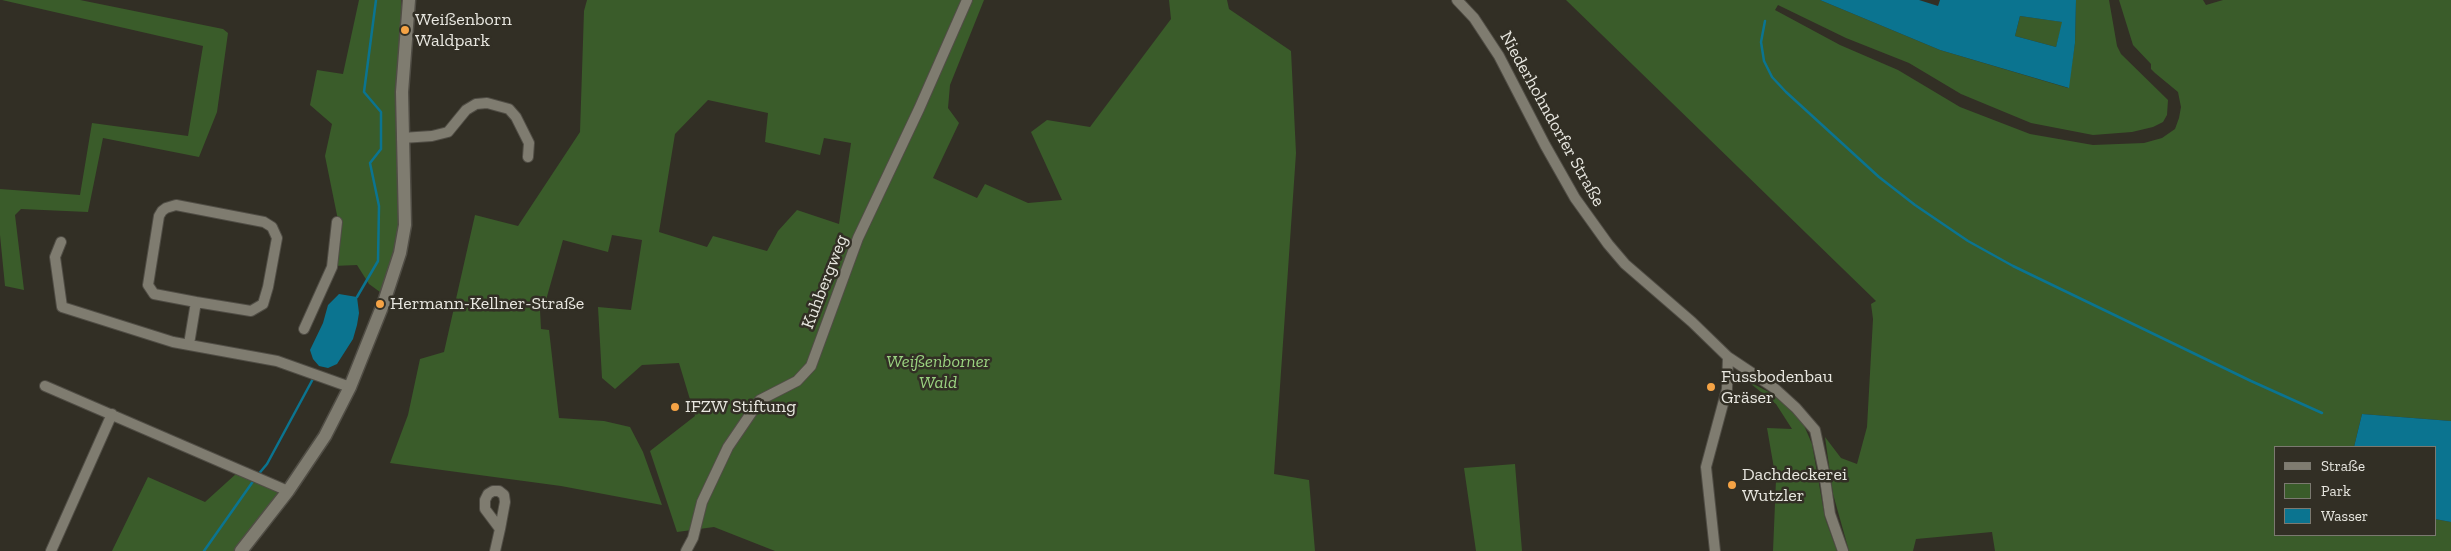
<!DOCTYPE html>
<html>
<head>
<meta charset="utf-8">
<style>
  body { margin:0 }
  #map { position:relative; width:2451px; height:551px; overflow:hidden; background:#322f25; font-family:"Zilla Slab",serif }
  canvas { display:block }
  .legend { position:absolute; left:2274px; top:446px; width:162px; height:90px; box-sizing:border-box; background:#322f25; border:1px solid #7b7970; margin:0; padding:6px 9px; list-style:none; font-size:15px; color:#e8e7e0 }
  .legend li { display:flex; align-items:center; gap:10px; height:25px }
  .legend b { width:25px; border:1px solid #7b7970 }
</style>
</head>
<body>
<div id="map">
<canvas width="2451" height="551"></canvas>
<ul class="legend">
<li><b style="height:6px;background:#7f7c70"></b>Straße</li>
<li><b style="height:14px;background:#3a5c2a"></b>Park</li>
<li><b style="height:14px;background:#0b7490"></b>Wasser</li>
</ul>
</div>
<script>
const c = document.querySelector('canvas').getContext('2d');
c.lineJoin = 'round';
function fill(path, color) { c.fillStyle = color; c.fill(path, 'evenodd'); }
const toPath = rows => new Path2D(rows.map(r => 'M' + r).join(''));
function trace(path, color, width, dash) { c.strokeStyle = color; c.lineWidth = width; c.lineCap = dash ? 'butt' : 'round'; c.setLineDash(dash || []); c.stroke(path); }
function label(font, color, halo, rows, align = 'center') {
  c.font = font + ' "Zilla Slab",serif'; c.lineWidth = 5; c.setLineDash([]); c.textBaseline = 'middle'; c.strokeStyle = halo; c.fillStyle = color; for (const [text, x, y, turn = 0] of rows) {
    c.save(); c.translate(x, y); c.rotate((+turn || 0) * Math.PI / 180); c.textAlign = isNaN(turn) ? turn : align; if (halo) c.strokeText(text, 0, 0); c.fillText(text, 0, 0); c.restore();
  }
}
const green = toPath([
  [2,0,80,0,223,29,228,33,217,112,199,157,103,138,88,212,21,209,15,215,24,290,5,286,0,235,0,189,80,195,92,123,188,136,203,46],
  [359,0,401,0,400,224,391,263,380,292,369,284,357,265,333,266,338,220,325,156,332,124,310,105,317,70,343,74],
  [587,0,984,0,950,85,948,108,959,123,933,178,977,198,985,184,1028,203,1062,200,1031,132,1047,120,1090,127,1171,19,1169,0,1227,0,1229,9,1291,51,1296,153,1274,474,1309,480,1315,551,775,551,714,527,677,532,650,451,695,416,679,363,642,365,615,389,602,378,598,307,631,310,642,240,612,235,608,252,563,240,544,307,540,310,541,329,549,330,559,418,604,421,630,427,643,452,662,505,561,486,390,463,408,415,420,359,444,352,475,215,518,226,580,132,584,11],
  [708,100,768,113,765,142,820,155,824,138,851,143,839,224,797,210,778,231,767,251,713,236,707,247,659,232,675,134],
  [1566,0,1820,0,1940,50,2068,88,2075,43,2076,0,2109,0,2117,46,2121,54,2168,100,2167,115,2163,122,2153,127,2132,132,2093,135,2031,123,1961,94,1909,63,1846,38,1778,5,1775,10,1840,45,1898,70,1960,107,2030,134,2093,145,2144,143,2162,138,2175,129,2179,118,2181,107,2178,92,2155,73,2151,69,2151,64,2133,45,2119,0,2203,0,2206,5,2223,0,2451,0,2451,421,2362,414,2354,447,2275,447,2275,535,2435,535,2435,519,2451,522,2451,551,1995,551,1992,532,1916,539,1913,551,1849,551,1833,494,1825,437,1841,458,1857,464,1867,427,1873,319,1871,304,1876,301],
  [2020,16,2063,22,2056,47,2015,36],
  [1746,380,1780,398,1803,423,1812,444,1825,518,1837,551,1773,551,1776,480,1767,428,1792,429,1776,404],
  [1515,464,1522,551,1476,551,1464,468],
  [237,473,281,493,239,551,112,551,148,477,205,502]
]);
const water = toPath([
  [1820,0,1919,0,1938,6,1940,0,2076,0,2075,43,2069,88,1940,50],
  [2020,16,2062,22,2056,47,2015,36],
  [339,294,357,297,359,313,357,325,353,339,337,364,328,368,319,366,313,359,310,350,323,323,328,305],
  [2362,414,2451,421,2451,522,2435,519,2435,447,2354,447]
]);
const stream = toPath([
  [1765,21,1761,42,1764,61,1772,77,1786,92,1879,177,1915,205,1968,241,2013,266,2251,381,2322,413],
  [357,297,378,261,379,206,370,163,381,149,381,112,364,92,376,0],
  [257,476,267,464,314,377],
  [204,551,254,480]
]);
const street = toPath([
  [1457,0,1474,18,1499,56,1545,145,1575,198,1608,244,1625,264,1692,322,1728,357,1773,387,1796,408,1815,430,1824,472,1830,514,1843,551],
  [402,138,432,136,448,132,466,110,476,104,487,103,509,109,516,117,529,143,528,157],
  [61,242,55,257,62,307,173,342,277,361,350,387],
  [304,329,332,267,337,222],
  [189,344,196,302,154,294,148,285,159,216,162,211,166,208,176,205,264,222,272,227,277,238,268,287,263,304,251,311,196,302],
  [45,386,288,491],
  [51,551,112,414],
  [495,551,500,529,505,502,504,495,499,491,493,491,488,494,485,500,485,509,500,529],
  [686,551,693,538,702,502,728,447,760,400,797,381,811,366,858,238,919,109,967,0],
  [1715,551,1706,467,1727,389,1728,357]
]);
const secondary = toPath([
  [241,551,288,491,325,436,350,387,384,302,400,253,405,225,402,92,409,0]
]);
const markers = [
  [405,30,5,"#f5a345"],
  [380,304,5,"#f5a345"],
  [1711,387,5,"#f5a345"],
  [675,407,5,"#f5a345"],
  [1732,485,5,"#f5a345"]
];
const poiNames = [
  ["Weißenborn",415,20],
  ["Waldpark",415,41],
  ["Hermann-Kellner-Straße",390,304],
  ["Fussbodenbau",1721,377],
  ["Gräser",1721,398],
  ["IFZW Stiftung",685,407],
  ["Dachdeckerei",1742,475],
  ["Wutzler",1742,496]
];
const streetNames = [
  ["Niederhohndorfer Straße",1552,119,61],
  ["Kuhbergweg",825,282,-69]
];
const parkNames = [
  ["Weißenborner",938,362],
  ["Wald",938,383]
];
fill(green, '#3a5c2a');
fill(water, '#0b7490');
trace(stream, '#0b7490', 2.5);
trace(street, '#504d45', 12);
trace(secondary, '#504d45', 15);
trace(street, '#7f7c70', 10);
trace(secondary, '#7f7c70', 12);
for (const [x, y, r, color] of markers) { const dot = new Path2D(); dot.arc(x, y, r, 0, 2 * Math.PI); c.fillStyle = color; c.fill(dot); trace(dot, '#322f25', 2); }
label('18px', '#e8e7e0', '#322f25', poiNames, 'left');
label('18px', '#e8e7e0', '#322f25', streetNames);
label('italic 18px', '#9ad280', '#322f25', parkNames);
</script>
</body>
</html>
